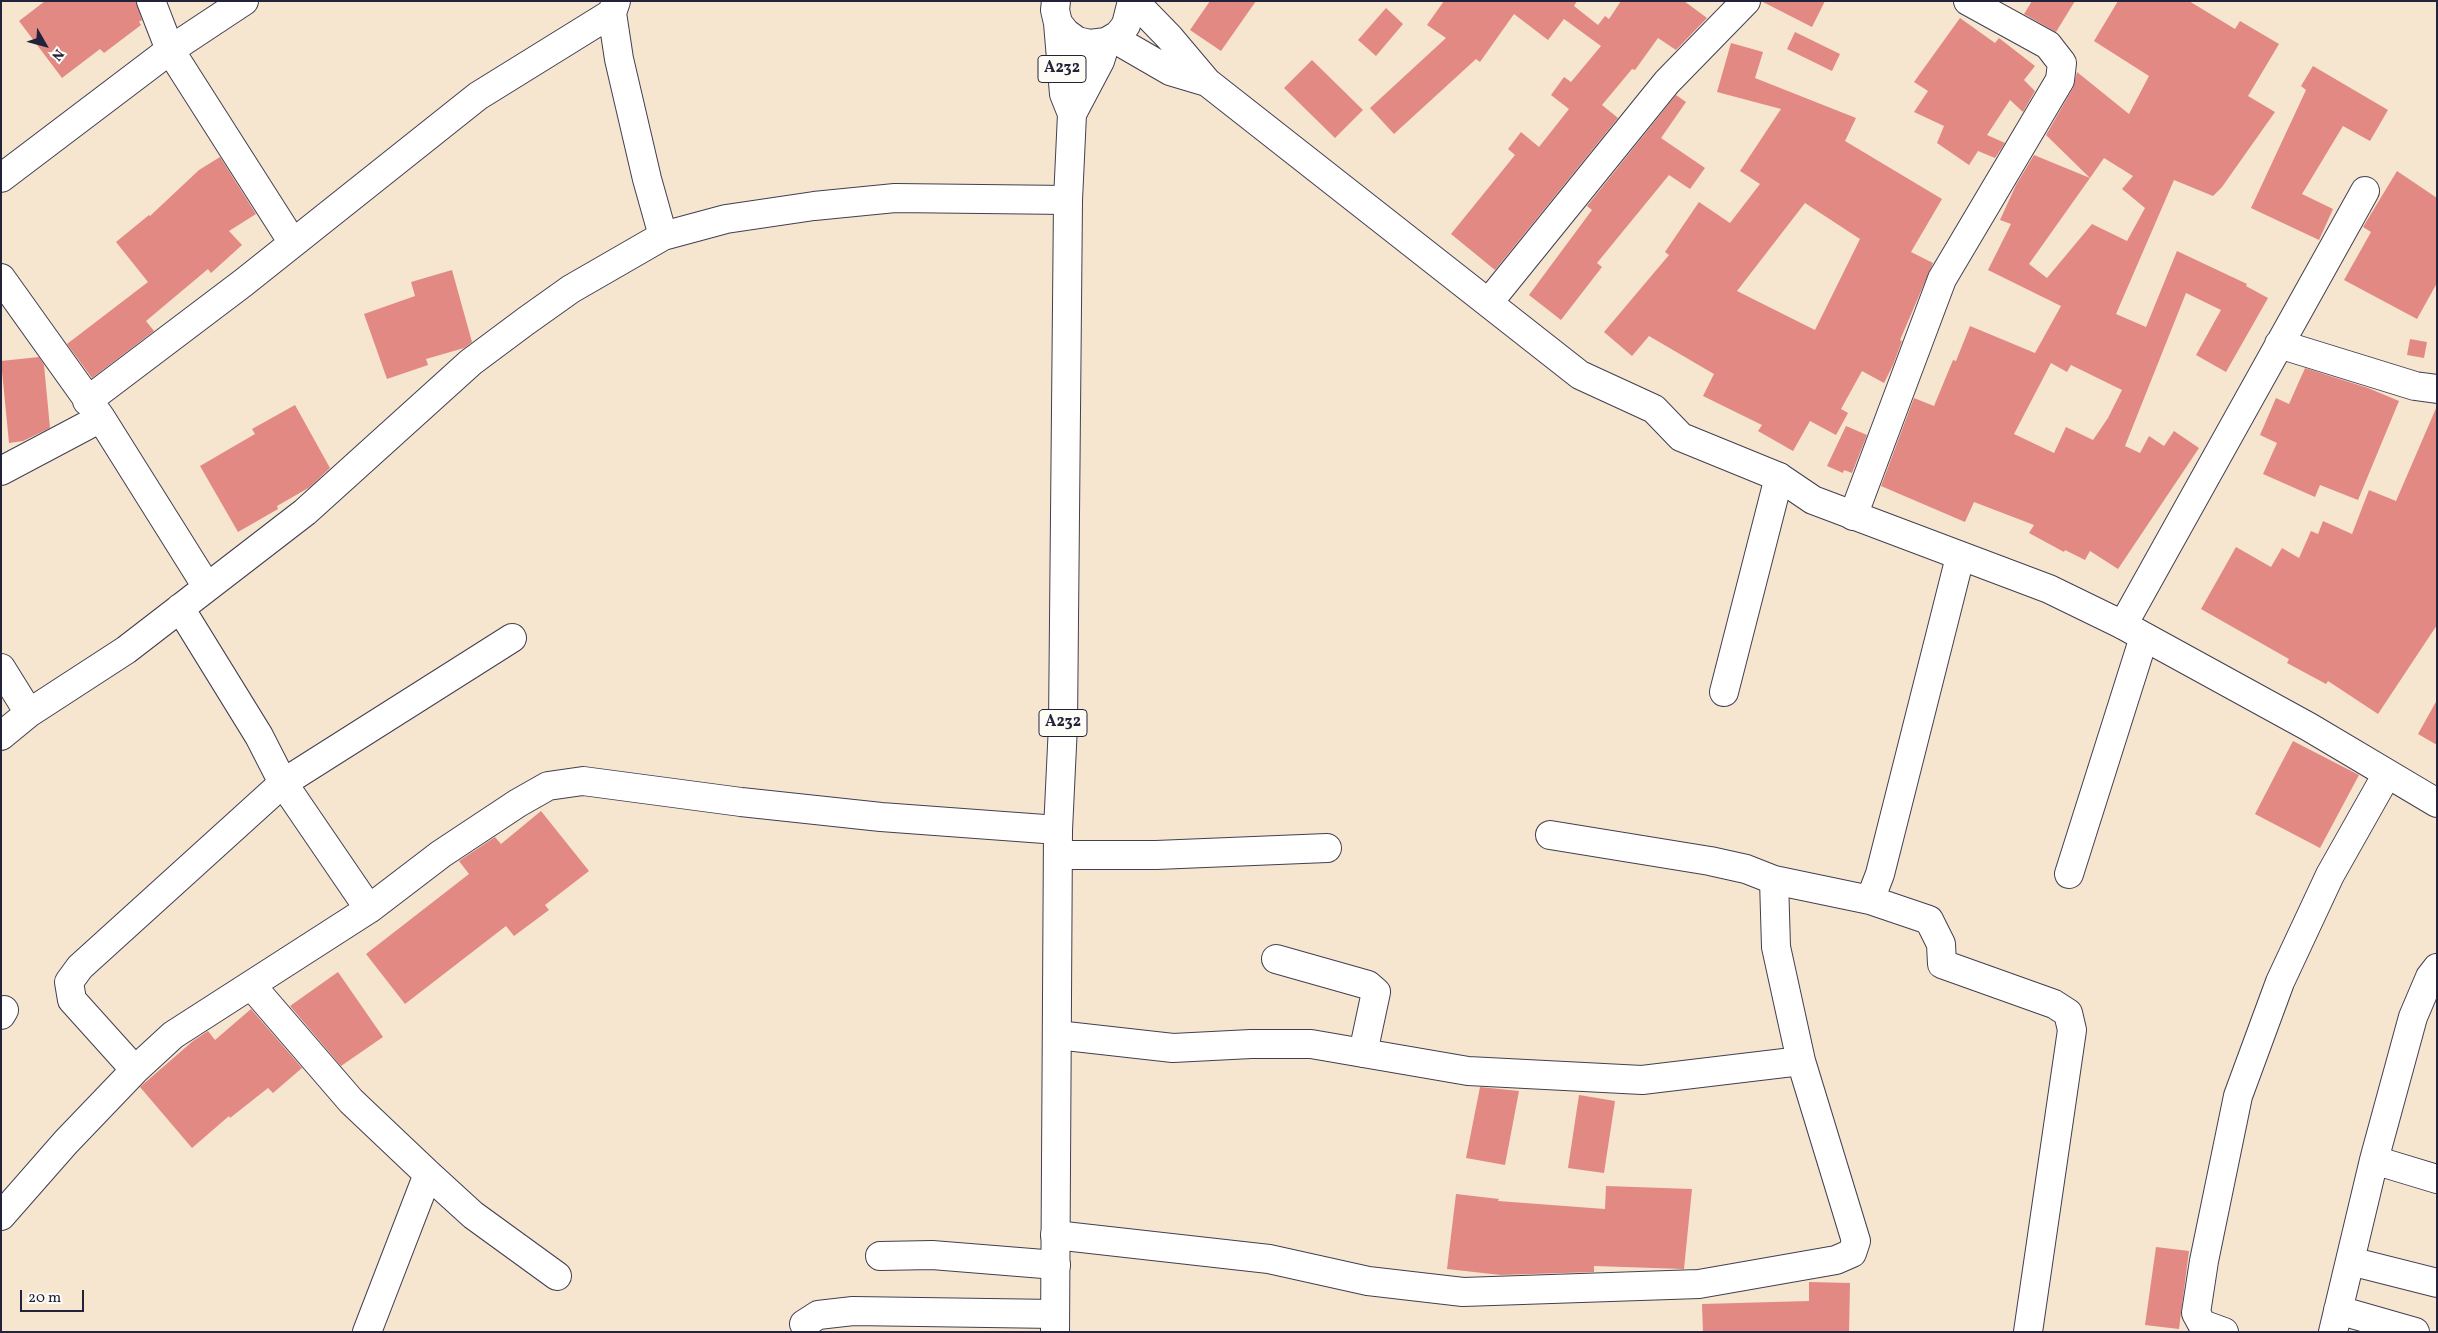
<!DOCTYPE html>
<html>
<head>
<meta charset="utf-8">
<style>
  body { margin:0 }
  #map { position:relative; width:2438px; height:1333px; overflow:hidden; background:#f6e5cf; font-family:Vollkorn,serif }
  canvas { display:block }
  .frame { position:absolute; inset:0; border:2px solid #22223b; pointer-events:none }
  .north { position:absolute; left:20px; top:20px; width:50px; height:50px; -webkit-text-stroke:4px #fdfcf7; paint-order:stroke; rotate:128deg; font-size:14px; font-weight:700; line-height:20px; text-align:center; color:#22223b }
  .north::after { content:''; display:block; margin:auto; width:18px; height:22px; background:#22223b; clip-path:polygon(50% 0,100% 100%,50% 72%,0 100%) }
  .scale { position:absolute; left:20px; top:1290px; width:64px; height:22px; box-sizing:border-box; border:2px solid #22223b; border-top:0; padding-left:6px; font-size:15px; line-height:18px; white-space:nowrap; color:#22223b; -webkit-text-stroke:4px #fdfcf7; paint-order:stroke }
</style>
</head>
<body>
<div id="map">
<canvas width="2438" height="1333"></canvas>
<div class="frame"></div>
<div class="north">N</div>
<div class="scale">20 m</div>
</div>
<script>
const c = document.querySelector('canvas').getContext('2d');
c.lineJoin = 'round';
function fill(path, color) { c.fillStyle = color; c.fill(path, 'evenodd'); }
const toPath = rows => new Path2D(rows.map(r => 'M' + r).join(''));
function trace(path, color, width, dash) { c.strokeStyle = color; c.lineWidth = width; c.lineCap = dash ? 'butt' : 'round'; c.setLineDash(dash || []); c.stroke(path); }
function label(font, color, halo, rows, align = 'center') {
  c.font = font + ' Vollkorn,serif'; c.lineWidth = 4.5; c.setLineDash([]); c.textBaseline = 'middle'; c.strokeStyle = halo; c.fillStyle = color; for (const [text, x, y, turn = 0] of rows) {
    c.save(); c.translate(x, y); c.rotate((+turn || 0) * Math.PI / 180); c.textAlign = isNaN(turn) ? turn : align; if (halo) c.strokeText(text, 0, 0); c.fillText(text, 0, 0); c.restore();
  }
}
const building = toPath([
  [45,1,136,1,142,20,139,22,141,25,104,53,100,49,62,78,19,21],
  [1210,1,1256,1,1221,51,1190,30],
  [1444,1,1577,1,1574,6,1598,25,1605,16,1609,19,1621,1,1684,1,1707,18,1676,50,1658,38,1635,70,1632,69,1602,105,1618,118,1495,270,1451,234,1515,155,1508,149,1521,132,1539,147,1569,109,1551,95,1564,77,1571,82,1601,46,1564,19,1548,40,1514,14,1480,62,1476,59,1394,134,1370,108,1446,38,1427,25],
  [1761,1,1825,1,1812,27],
  [2032,1,2075,1,2056,32,2024,14],
  [2118,1,2189,1,2235,29,2240,21,2279,44,2248,96,2275,112,2222,187,2213,196,2174,180,2116,314,2146,327,2177,251,2247,284,2246,286,2268,298,2226,372,2196,355,2221,310,2186,293,2125,446,2140,453,2149,436,2164,446,2174,431,2199,448,2118,569,2090,551,2085,560,2065,550,2064,552,2029,533,2034,525,1974,502,1965,522,1881,486,1914,398,1934,406,1953,360,1956,361,1970,326,2035,353,2061,306,1988,270,2011,224,2000,220,2016,185,2034,155,2090,178,2029,264,2047,278,2092,224,2127,241,2145,208,2122,189,2133,176,2104,158,2090,178,2046,135,2073,88,2077,72,2129,114,2149,76,2094,41],
  [2051,363,2067,372,2071,365,2122,390,2108,418,2093,440,2066,427,2054,453,2014,434],
  [1386,8,1403,24,1376,56,1358,40],
  [1960,18,1995,43,1999,38,2035,66,2024,80,2035,91,2023,112,2010,100,1987,135,2005,143,1995,158,1978,151,1969,165,1937,143,1944,126,1914,112,1928,91,1914,82],
  [1795,32,1840,54,1832,71,1787,49],
  [1731,43,1763,52,1755,78,1856,118,1845,141,1942,199,1911,252,1933,263,1900,340,1902,341,1893,365,1884,383,1862,371,1841,409,1848,413,1836,435,1810,421,1793,451,1758,431,1762,425,1703,396,1714,374,1649,336,1632,356,1604,332,1669,255,1665,252,1699,202,1730,223,1760,184,1740,171,1781,109,1717,92],
  [1805,203,1860,239,1815,330,1737,291],
  [1312,60,1363,110,1335,138,1284,88],
  [2313,66,2388,110,2370,141,2343,126,2302,194,2333,209,2319,240,2251,208,2306,90,2301,86],
  [1676,95,1686,102,1661,138,1705,168,1690,189,1669,175,1597,263,1602,267,1561,320,1529,295,1592,210,1587,206],
  [220,157,256,214,229,231,242,245,211,273,208,269,146,321,154,331,92,378,67,344,148,282,116,242,149,215,150,216,199,170],
  [2397,171,2437,198,2437,283,2417,319,2344,280,2371,232,2363,227],
  [452,270,472,342,464,348,426,359,428,365,387,379,364,314,415,296,411,282],
  [2410,339,2427,342,2424,358,2407,355],
  [39,357,44,365,50,428,23,441,9,443,1,361],
  [2305,368,2368,388,2399,401,2358,500,2320,485,2315,497,2263,474,2277,443,2260,435,2276,398,2289,404],
  [295,405,330,468,310,487,277,506,278,509,238,532,200,466,255,434,252,429],
  [2437,406,2437,625,2378,714,2328,681,2326,684,2287,663,2289,659,2201,609,2236,547,2271,567,2282,548,2299,558,2311,531,2318,534,2323,521,2352,534,2369,490,2396,501],
  [1846,426,1867,435,1852,473,1844,470,1843,473,1827,466],
  [2437,700,2437,745,2418,734],
  [2293,741,2359,775,2320,848,2255,814],
  [541,811,589,871,545,905,549,910,514,936,506,926,405,1004,366,954,469,874,459,861,495,837,501,844],
  [338,972,383,1037,341,1066,290,1006],
  [251,1009,302,1068,273,1093,268,1088,230,1118,229,1116,192,1148,140,1087,193,1041,208,1031,215,1040],
  [1480,1087,1519,1091,1505,1165,1466,1158],
  [1579,1095,1615,1101,1604,1173,1568,1168],
  [1606,1186,1692,1189,1684,1269,1594,1266,1594,1272,1501,1275,1447,1269,1456,1194,1499,1199,1498,1201,1605,1209],
  [2156,1247,2189,1251,2179,1329,2145,1325],
  [1809,1282,1850,1283,1849,1332,1703,1332,1702,1304,1809,1301]
]);
const minor = toPath([
  [151,1,170,50,293,243],
  [616,1,612,13,619,59,647,179,663,236],
  [1,178,170,50,244,1],
  [1,278,101,418,207,587],
  [1489,302,1667,82,1746,1],
  [2279,344,2415,386,2437,389],
  [87,401,243,283,478,96,612,13],
  [1,471,101,418],
  [1853,516,1942,279,2060,80,2062,63,2048,45,1968,1],
  [180,608,259,736,283,783,369,909],
  [2123,625,2365,191],
  [1,668,29,713],
  [1724,692,1779,477],
  [1,736,29,713,126,650,305,512,471,362,526,321,571,289,663,236,726,219,814,206,895,198,1068,200],
  [1550,835,1710,861,1746,869,1774,880],
  [1058,855,1156,855,1327,848],
  [2069,874,2144,637],
  [1870,900,1929,920,1941,944,1942,964,2054,1004,2068,1013,2072,1030,2028,1332],
  [1276,959,1368,985,1376,992,1363,1053],
  [251,985,351,1101,428,1174,473,1215,557,1276],
  [1,1015,4,1010],
  [1057,1035,1173,1048,1251,1044,1311,1044,1468,1071,1642,1080,1801,1061],
  [135,1070,72,1000,69,982,80,967,283,783,512,638],
  [2374,1160,2437,1179],
  [1,1216,66,1142,135,1070,173,1035,369,909,441,854,518,803,548,786,583,781,741,802,881,817,1058,830],
  [1055,1235,1269,1259,1368,1281,1463,1292,1699,1284,1836,1260,1852,1253,1856,1241,1801,1061,1776,947,1774,880,1870,900,1880,874,1960,557],
  [880,1256,932,1255,1056,1265],
  [2350,1261,2437,1283],
  [2338,1310,2415,1332],
  [804,1324,818,1315,853,1311,1055,1314],
  [367,1332,428,1174],
  [2224,1332,2202,1324,2196,1313,2204,1261,2238,1096,2280,982,2330,875,2387,774],
  [2333,1332,2374,1160,2413,1017,2430,977,2437,968]
]);
const major = toPath([
  [1056,1,1055,10,1058,23,1066,33,1077,41,1090,44,1106,42,1118,35,1126,25,1132,1],
  [1134,1,1169,37,1207,82,1580,375,1654,409,1681,437,1779,477,1813,500,2049,589,2123,625,2309,727,2437,803],
  [1113,38,1170,71,1207,82],
  [1072,114,1100,61,1106,42],
  [1055,1332,1058,830,1063,725,1068,200,1072,114,1064,94,1058,23]
]);
const shields = [
  [1062,69,48],
  [1063,723,48]
];
const shieldNames = [
  ["A232",1062,69],
  ["A232",1063,723]
];
fill(building, '#e28983');
trace(minor, '#423f51', 30);
trace(major, '#423f51', 30);
trace(minor, '#fff', 28);
trace(major, '#fff', 28);
for (const [x, y, w] of shields) { const box = new Path2D(); box.roundRect(x - w / 2, y - 13.5, w, 27, 4); c.fillStyle = '#fdfcf7'; c.fill(box); trace(box, '#22223b', 1); }
label('bold 16px', '#22223b', null, shieldNames);
</script>
</body>
</html>
